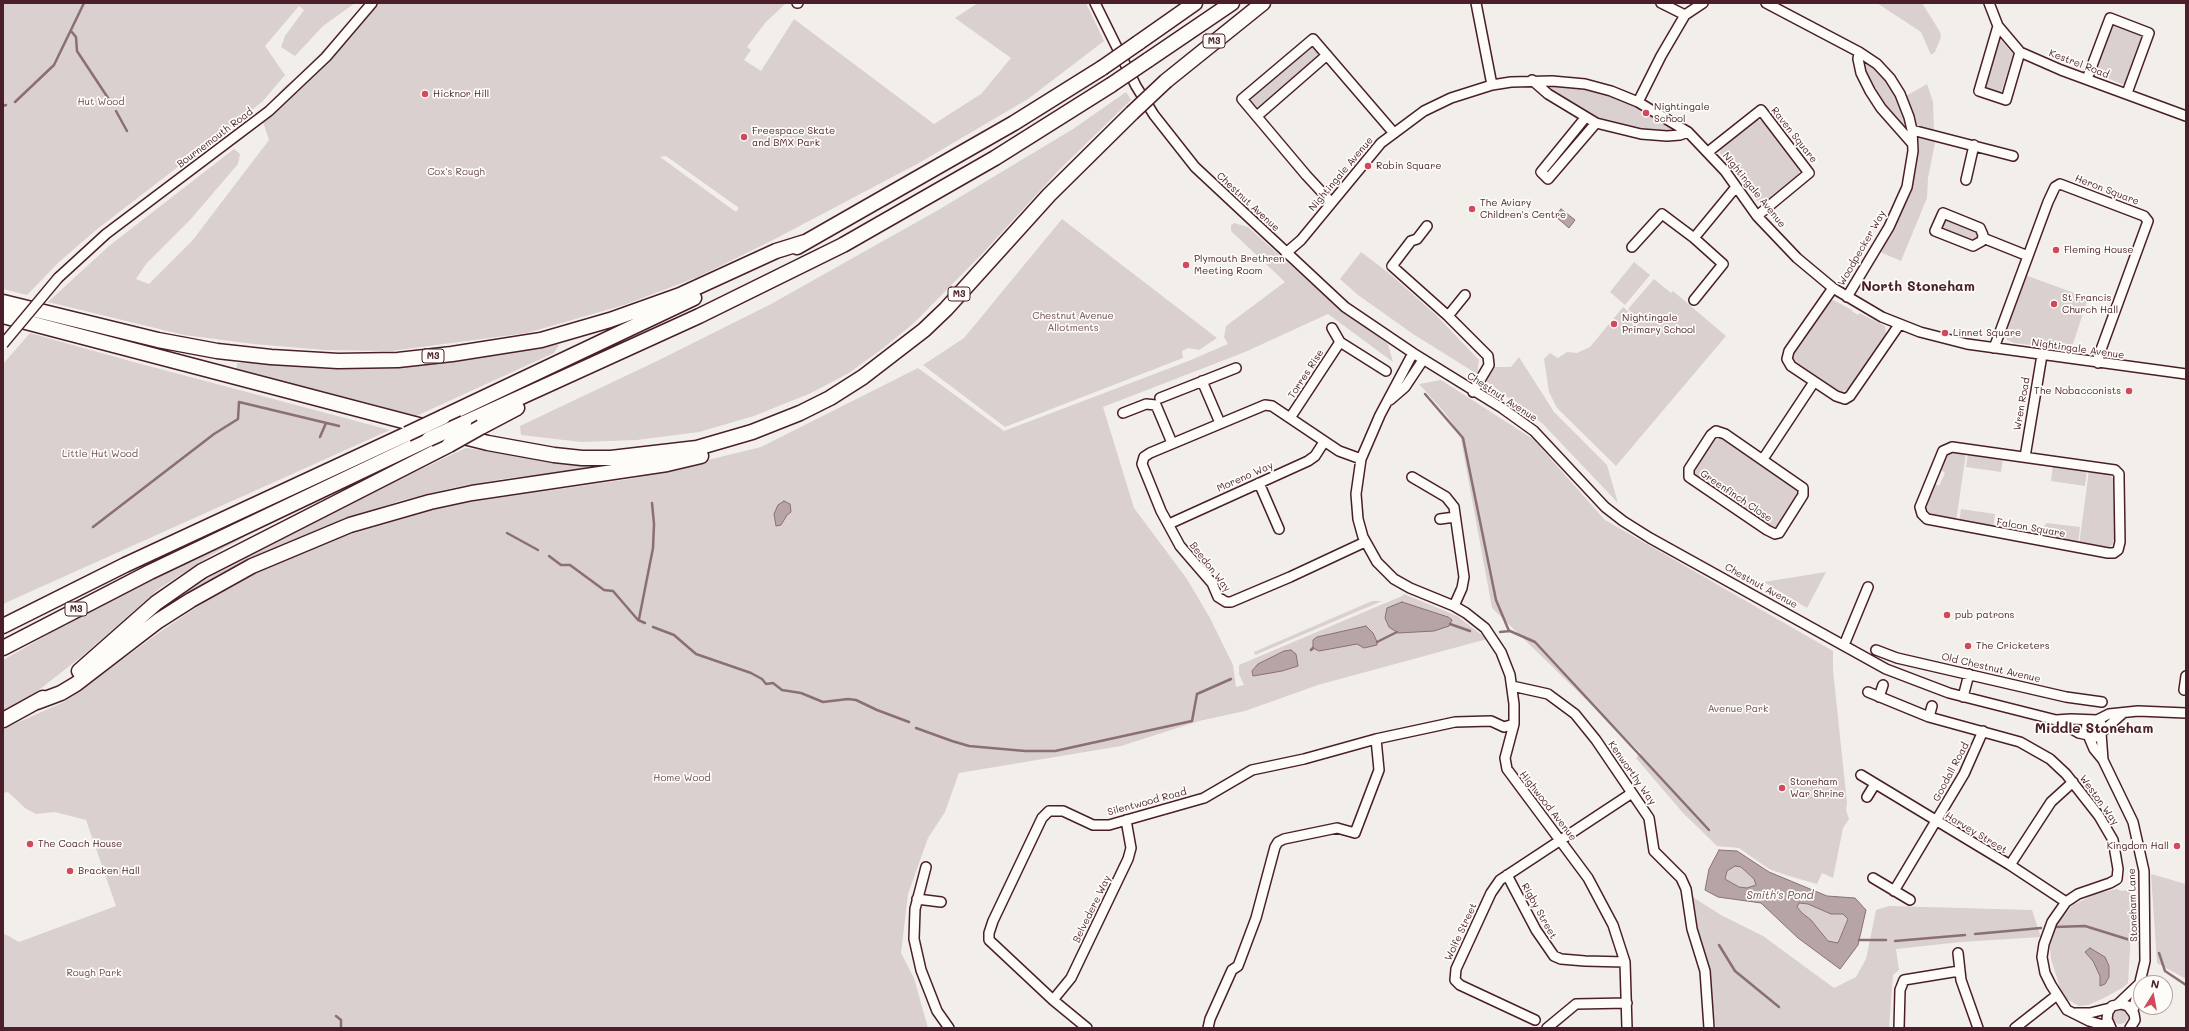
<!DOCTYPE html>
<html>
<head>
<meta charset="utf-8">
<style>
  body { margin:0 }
  #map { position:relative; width:2189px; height:1031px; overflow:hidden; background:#f2efeb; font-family:Mali,sans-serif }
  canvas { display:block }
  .frame { position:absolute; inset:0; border:4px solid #4a1f2b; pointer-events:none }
  .north { position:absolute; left:2133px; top:975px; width:40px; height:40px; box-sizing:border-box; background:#fdfcf7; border:1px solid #b5a4a5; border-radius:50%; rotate:11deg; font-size:11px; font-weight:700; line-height:16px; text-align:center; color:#4a1f2b }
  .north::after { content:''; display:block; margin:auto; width:14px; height:18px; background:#d1495b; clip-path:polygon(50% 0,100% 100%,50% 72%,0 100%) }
</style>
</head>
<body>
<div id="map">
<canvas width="2189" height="1031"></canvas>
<div class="frame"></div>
<div class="north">N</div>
</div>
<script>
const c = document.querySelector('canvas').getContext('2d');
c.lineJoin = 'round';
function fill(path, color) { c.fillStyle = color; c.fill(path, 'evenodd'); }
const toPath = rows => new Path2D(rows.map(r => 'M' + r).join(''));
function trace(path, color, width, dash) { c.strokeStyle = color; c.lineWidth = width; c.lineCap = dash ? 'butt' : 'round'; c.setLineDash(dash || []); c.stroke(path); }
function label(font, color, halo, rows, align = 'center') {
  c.font = font + ' Mali,sans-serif'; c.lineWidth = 3.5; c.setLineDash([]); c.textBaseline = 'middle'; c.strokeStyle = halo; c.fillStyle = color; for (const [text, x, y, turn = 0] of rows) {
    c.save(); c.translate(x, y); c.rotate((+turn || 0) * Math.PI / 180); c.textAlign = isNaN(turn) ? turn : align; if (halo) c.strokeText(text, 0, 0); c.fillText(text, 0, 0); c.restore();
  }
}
const green = toPath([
  [3,3,355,3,323,26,295,56,281,47,285,36,304,10,299,6,265,46,285,75,262,102,96,230,59,262,27,295,3,289],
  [379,3,786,3,765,23,747,47,751,50,744,60,761,71,794,19,934,124,981,94,1011,58,955,18,978,3,1086,3,1104,41,1028,99,919,163,773,240,698,277,624,305,527,333,391,351,325,350,254,344,184,335,48,302,109,246,234,149,240,154,238,164,190,220,146,264,136,279,149,284,192,241,269,140,263,122,298,92,351,37],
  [666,156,739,208,736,212,660,157],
  [1877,3,1922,3,1940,32,1941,37,1935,52,1931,55,1921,32],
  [2113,26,2119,26,2140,34,2141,37,2124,85,2095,73,2109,33],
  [337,36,338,38,335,43,286,91,264,109,285,86,297,77],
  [2000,39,2013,54,2002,90,1999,94,1985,88,1984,86,1998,40],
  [1312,45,1315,45,1320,54,1319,57,1259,109,1254,108,1250,103,1250,98],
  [1866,59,1883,76,1897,99,1906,123,1904,125,1900,125,1892,116,1867,80,1862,60],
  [1927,84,1933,102,1934,130,1916,126,1906,96],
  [1552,86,1580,88,1623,100,1671,128,1671,131,1670,133,1652,133,1595,119,1550,91],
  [1126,92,1131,100,1060,169,981,255,914,323,882,349,849,373,811,393,754,416,699,432,637,440,581,442,521,435,520,426,655,362,771,304,940,209,1073,129],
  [1756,119,1765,122,1801,168,1798,176,1764,203,1758,202,1720,153,1722,145],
  [1919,134,1936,138,1928,178,1927,198,1901,261,1878,251,1914,166],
  [1943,213,1977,226,1979,244,1935,231],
  [1062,219,1217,338,1199,350,1188,348,1182,351,1183,358,1005,427,923,365,964,338],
  [1234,223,1248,227,1328,299,1388,344,1393,362,1328,314,1245,352,1103,407,1134,508,1187,579,1210,618,1233,665,1236,687,1244,685,1239,674,1239,665,1402,596,1404,594,1457,616,1487,639,1318,685,1245,711,1199,721,1121,746,959,773,945,812,928,838,908,894,901,953,914,978,928,1028,3,1028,3,933,19,942,116,906,86,820,55,812,36,814,25,808,8,792,3,793,3,729,64,702,164,629,239,579,331,540,449,505,630,479,761,447,918,368,1004,431,1186,362,1228,344,1224,337,1226,326,1285,282,1231,231,1231,225],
  [1361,252,1390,274,1436,315,1479,360,1477,374,1413,334,1358,295,1340,279],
  [1634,262,1650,275,1625,305,1610,292],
  [2025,275,2088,298,2071,350,2014,343,2006,339,2003,333],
  [1654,279,1671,293,1673,291,1726,336,1616,466,1557,408,1549,392,1544,359,1550,353,1558,358,1567,352,1577,353,1590,347,1623,307,1644,324,1628,309],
  [1833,300,1852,310,1852,311,1858,315,1859,313,1885,326,1886,334,1853,386,1843,392,1834,390,1796,364,1792,359,1794,350,1828,302],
  [30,333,130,361,390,430,3,604,3,364],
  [552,342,559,345,554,353,414,417,369,403,237,370,237,363,274,363],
  [1519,357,1554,412,1607,465,1618,503,1542,423,1486,381,1494,367,1511,367],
  [1441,380,1533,439,1605,520,1833,651,1833,670,1847,803,1846,810,1849,819,1843,828,1833,878,1822,873,1817,884,1789,876,1769,869,1739,848,1717,846,1683,813,1636,758,1641,753,1492,608,1460,434,1445,413,1419,384],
  [1718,435,1799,490,1799,494,1779,527,1772,528,1693,475,1694,468,1712,438],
  [466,448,539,459,626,462,609,466,503,479,452,488,399,501,333,524,277,547,212,580,155,616,151,612,183,589,343,506],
  [1953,453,1966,453,1956,522,1931,515,1925,508,1933,483,1939,486,1945,473,1940,469,1946,456],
  [1968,453,2003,458,2001,472,1966,467],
  [2053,465,2087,470,2085,486,2051,481],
  [2089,470,2108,473,2114,480,2117,536,2110,548,2103,549,2079,545],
  [1961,509,1995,514,1993,529,1959,522],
  [2047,523,2080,527,2078,545,2043,538,2044,526],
  [247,536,213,554,160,588,81,657,35,693,3,712,3,660,63,626,183,563],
  [1826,572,1807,608,1764,582],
  [1372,601,1382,601,1255,655,1254,652],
  [1735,865,1741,867,1754,879,1756,885,1747,888,1739,887,1725,879,1727,871],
  [2151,874,2186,884,2186,979,2157,963],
  [2117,889,2121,891,2130,890,2131,932,2128,983,2122,988,2104,998,2088,1005,2079,1006,2063,997,2051,959,2050,946,2054,927,2073,905,2095,894],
  [1691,896,1721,915,1763,936,1834,988,1856,977,1866,959,1876,910,1889,906,2032,910,2041,937,1961,942,1896,949,1899,970,1893,975,1889,1028,1716,1028,1708,977,1691,917],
  [1799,903,1808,904,1831,914,1843,913,1848,919,1838,943,1828,941,1811,920,1802,913,1797,907],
  '2112 1016a8 8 0 1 1 16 0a8 8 0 1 1-16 0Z'
]);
const water = toPath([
  [1561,209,1575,220,1569,228,1555,216,1561,209],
  [784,501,790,504,791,512,787,515,781,525,776,526,774,514,778,505,784,501],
  [1402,602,1448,617,1452,620,1449,626,1434,631,1398,633,1389,627,1385,618,1387,608,1402,602],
  [1366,626,1373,633,1377,642,1377,645,1364,648,1357,644,1319,651,1313,648,1313,640,1317,637,1366,626],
  [1291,650,1296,654,1298,666,1282,671,1253,676,1252,671,1258,664,1284,651,1291,650],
  [1719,850,1737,851,1769,872,1827,896,1855,898,1866,910,1858,945,1840,969,1798,938,1761,903,1718,897,1705,890,1709,869,1719,850],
  [1735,866,1741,867,1754,879,1756,885,1747,888,1739,887,1725,879,1727,871,1735,866],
  [1799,903,1808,904,1831,914,1843,914,1848,919,1838,943,1828,941,1811,920,1802,913,1797,907,1799,903],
  [2090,948,2105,957,2109,966,2109,977,2105,984,2100,986,2100,976,2093,961,2085,952,2090,948]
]);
const stream = toPath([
  [71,31,76,37,77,51,112,104],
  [15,102,54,65,84,3],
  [3,106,6,105],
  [116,111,127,131],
  [1425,394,1463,438,1496,600,1509,631],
  [320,437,326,423],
  [93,527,214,434,238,419,239,402,339,426],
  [507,533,538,550],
  [549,556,561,565,570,565,604,590,613,591,638,620,645,623],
  [639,619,653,548,654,524,652,503],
  [1450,624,1470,631],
  [653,627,674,635,696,654,751,673,762,679,766,684,773,683,782,690,801,693,823,702,848,699,856,700,877,710,909,722],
  [1500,632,1510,631,1535,642,1709,830],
  [1377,642,1397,632],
  [1311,650,1313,648],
  [916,728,952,741,969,746,1025,751,1055,751,1192,721,1197,694,1231,679],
  [2054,927,2085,926,2130,940],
  [1975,934,2041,928],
  [1859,940,1886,940],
  [1895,941,1965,935],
  [1719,945,1735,971,1779,1007],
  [2159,953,2165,971,2186,985],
  [336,1016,341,1020,341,1028]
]);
const minor = toPath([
  [797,3,798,3],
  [1095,3,1136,86,1154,115,1195,167,1345,307,1413,353,1502,408,1534,431,1605,507,1623,521,1650,538,1886,669,1949,693,2056,720,2079,733,2088,735],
  [1476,3,1492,85],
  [1661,3,1685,15],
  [1766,3,1859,52,1877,64,1890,78,1900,94,1909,117,1912,130,1913,151,1907,187,1889,227,1847,297],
  [1989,3,1998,26,2020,52,2061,70,2186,116],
  [1998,26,1979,91,2006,100,2020,52],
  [1859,52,1858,59,1861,73,1870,91,1881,108,1911,142],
  [2087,79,2110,18,2149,33,2127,93],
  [1532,80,1548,94,1596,123,1641,134,1667,136,1680,135,1688,132],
  [1638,102,1661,56,1685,15,1703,3],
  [1257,116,1327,55],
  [1585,118,1541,172,1548,179,1596,123],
  [1912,130,2013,156],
  [1708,152,1761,110,1809,173,1757,216],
  [1966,180,1974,145],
  [1331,202,1306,175,1242,99,1313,39,1393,132],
  [1943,213,1980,228,1983,235,1982,241,1973,246,1935,231,1943,213],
  [1427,226,1417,239,1411,241,1392,266,1448,316,1488,356,1489,365,1473,392],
  [1694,238,1736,187],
  [1983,238,2028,256],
  [1632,247,1662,214,1694,238,1723,264,1694,300],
  [1286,253,1301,240,1381,143,1424,111,1451,98,1492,85,1511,82,1552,81,1585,84,1611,91,1638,102,1688,132,1725,171,1757,216,1797,258,1833,288,1882,317,1920,332,1967,344,2186,374],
  [58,278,106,234,269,111,326,57,372,3],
  [1833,288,1789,351,1787,359,1791,366,1836,396,1845,399,1850,396,1899,325],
  [1448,316,1465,295],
  [1332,328,1340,342,1386,371],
  [1994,348,2048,202,2055,187,2060,184,2144,216,2148,221,2099,355,2098,363],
  [1413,353,1380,415,1361,459,1356,494,1358,519,1363,537,1377,562,1394,579,1410,588,1454,606,1466,613,1485,628,1501,652,1510,675,1514,704,1514,724,1505,758,1507,769,1588,878,1613,925,1625,962,1627,1028],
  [1202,381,1220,423],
  [1160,398,1236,368],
  [1390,400,1405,387,1423,360],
  [1123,413,1146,404,1156,405,1172,443],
  [1290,418,1340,342],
  [1716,431,1725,434,1803,488,1803,495,1779,533,1775,534,1767,530,1689,477,1689,469,1711,435,1716,431],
  [1952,447,2115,470,2119,474,2119,479,2120,542,2118,550,2114,553,2108,553,1927,519,1922,514,1920,507,1943,451,1952,447],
  [2025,457,2042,355],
  [1361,459,1339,451,1272,406,1265,405,1150,453,1144,457,1142,464,1161,511,1180,546,1212,583,1218,597,1226,602,1231,602,1290,577,1365,542],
  [1763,459,1814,382],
  [1412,477,1446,497,1454,507,1464,577,1462,588,1454,606],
  [1259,483,1279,529],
  [1440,519,1455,517],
  [1169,524,1308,461,1315,456,1324,442],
  [1844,645,1868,587],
  [1876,650,1897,658,2066,697,2102,702],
  [1512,686,1548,694,1575,714,1596,740,1649,818,1654,851,1681,878,1686,889,1692,929,1705,971,1709,1028],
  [2184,690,2186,676],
  [1868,692,1929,717,2020,742,2050,759,2066,774,2099,816,2113,840,2118,869,2117,879,2110,883,2078,894,2066,902,2052,922,2044,944,2042,957,2045,973,2051,985,2067,1010,2089,1021,2110,1027],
  [1879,697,1883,685],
  [1963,697,1969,674],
  [1929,717,1932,706],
  [2056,720,2071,719,2097,720,2101,724,2103,729,2101,733,2097,737,2091,737,2086,732,2087,723,2091,720],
  [2097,720,2109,714,2138,711,2186,713],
  [2102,732,2122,714],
  [2101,733,2103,760],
  [2088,735,2094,749,2103,760,2133,822,2144,871,2145,961,2133,1011],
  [1861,775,2010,865,2066,902],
  [1867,797,1875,784],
  [2010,865,2051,802,2073,782],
  [926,867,915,909,914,939,921,970,937,1011,949,1028],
  [1507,875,1536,930,1554,956,1561,959,1585,961,1625,962],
  [1873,878,1910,900],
  [1894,891,1964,774,1983,731],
  [917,899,941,902],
  [1958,953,1961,980,1978,1028],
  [1053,1000,1071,978,1128,859,1131,848,1126,820],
  [2118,1004,2138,985],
  [2076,1013,2090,1013,2110,1008],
  [1535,1020,1460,985,1455,980,1456,969,1491,893,1500,880,1632,793],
  [1087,1028,1053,1000,989,940,989,933,993,921,1042,818,1049,811,1063,811,1093,825,1109,825,1204,798,1252,770,1304,759,1376,739,1455,722,1491,721,1504,727,1514,724],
  [1208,1028,1210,1019,1232,970,1238,966,1256,918,1275,847,1278,842,1284,839,1337,828,1355,833,1379,770,1376,739],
  [1547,1028,1576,1004,1627,1003],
  [1899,1028,1900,990,1904,980,1959,971],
  [2015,1028,2057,995],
  [2111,1028,2107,1019,2108,1012,2112,1006,2121,1004,2128,1006,2134,1014,2135,1020,2130,1028]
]);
const highway = toPath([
  [1138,43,1195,3],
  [1148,60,1232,3],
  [1166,81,1263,3],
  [797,247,1014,123,1102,68],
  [3,302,158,340,217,351,271,357,338,361,398,360,452,354,541,340,610,320,680,295,776,251,805,242],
  [3,316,430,428],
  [443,417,694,298],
  [464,423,699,316,843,245,995,158,1111,85],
  [481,427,517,408],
  [456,435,488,443,554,455,582,458,611,458,697,448,752,432,800,413,830,398,863,377,924,330,946,309,1049,195,1132,113],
  [3,626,125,565,407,434],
  [3,648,150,572,429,439],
  [79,671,156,603,202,571,449,445],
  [37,702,61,693,76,684,158,621,191,600,252,566,350,525,430,502,472,493,667,464,701,456],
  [3,720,43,698]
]);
const minorBridge = toPath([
  [3,344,58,278]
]);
const highwayBridge = toPath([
  [1102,68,1138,43],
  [1111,85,1148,60],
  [1132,113,1166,81],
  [407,434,443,417],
  [429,439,464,423],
  [449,445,481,427]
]);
const markers = [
  [425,94,4,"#d1495b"],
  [1646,113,4,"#d1495b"],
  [744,137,4,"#d1495b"],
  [1368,166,4,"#d1495b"],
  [1472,209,4,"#d1495b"],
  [2056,250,4,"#d1495b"],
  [1186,265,4,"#d1495b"],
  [2054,304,4,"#d1495b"],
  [1614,324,4,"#d1495b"],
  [1945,333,4,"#d1495b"],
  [2129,391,4,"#d1495b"],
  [1947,615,4,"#d1495b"],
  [1968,646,4,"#d1495b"],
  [1782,788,4,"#d1495b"],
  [30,844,4,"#d1495b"],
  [2177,846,4,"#d1495b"],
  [70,871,4,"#d1495b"]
];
const shields = [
  [1214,41,22],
  [959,294,22],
  [433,356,22],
  [76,609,22]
];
const shieldNames = [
  ["M3",1214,41],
  ["M3",959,294],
  ["M3",433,356],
  ["M3",76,609]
];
const streetNames = [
  ["Kestrel Road",2079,64,21],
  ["Raven Square",1794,135,52],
  ["Bournemouth Road",215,138,-37],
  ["Nightingale Avenue",1341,174,-50],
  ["Nightingale Avenue",1754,190,51],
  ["Heron Square",2107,190,21],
  ["Chestnut Avenue",1248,202,43],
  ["Woodpecker Way",1862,248,-60],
  ["Nightingale Avenue",2078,349,8],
  ["Torres Rise",1306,374,-57],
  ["Chestnut Avenue",1502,397,33],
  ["Wren Road",2022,404,-80],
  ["Moreno Way",1245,477,-24],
  ["Greenfinch Close",1736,496,34],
  ["Falcon Square",2031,528,10],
  ["Beedon Way",1210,567,52],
  ["Chestnut Avenue",1761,586,29],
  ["Old Chestnut Avenue",1991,668,13],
  ["Goodall Road",1951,772,-62],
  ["Kenworthy Way",1632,773,55],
  ["Weston Way",2099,800,54],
  ["Silentwood Road",1147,802,-15],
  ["Highwood Avenue",1548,806,52],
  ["Harvey Street",1976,833,31],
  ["Stoneham Lane",2133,905,-92],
  ["Belvedere Way",1092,909,-64],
  ["Rigby Street",1539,911,61],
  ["Wolfe Street",1461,932,-65]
];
const poiNames = [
  ["Hicknor Hill",433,94],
  ["Nightingale",1654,107],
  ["School",1654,119],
  ["Freespace Skate",752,131],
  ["and BMX Park",752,143],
  ["Robin Square",1376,166],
  ["The Aviary",1480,203],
  ["Children's Centre",1480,215],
  ["Fleming House",2064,250],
  ["Plymouth Brethren",1194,259],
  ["Meeting Room",1194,271],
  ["St Francis",2062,298],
  ["Church Hall",2062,310],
  ["Nightingale",1622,318],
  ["Primary School",1622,330],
  ["Linnet Square",1953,333],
  ["The Nobacconists",2121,391,"right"],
  ["pub patrons",1955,615],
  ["The Cricketers",1976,646],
  ["Stoneham",1790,782],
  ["War Shrine",1790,794],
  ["The Coach House",38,844],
  ["Kingdom Hall",2169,846,"right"],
  ["Bracken Hall",78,871]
];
const parkNames = [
  ["Hut Wood",101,102],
  ["Cox's Rough",456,172],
  ["Chestnut Avenue",1073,316],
  ["Allotments",1073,328],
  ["Little Hut Wood",100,454],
  ["Avenue Park",1738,709],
  ["Home Wood",682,778],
  ["Rough Park",94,973]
];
const waterNames = [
  ["Smith's Pond",1780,896]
];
const districtNames = [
  ["North Stoneham",1918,287],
  ["Middle Stoneham",2094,729]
];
fill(green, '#d9d0cf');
fill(water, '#b7a5a6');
trace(water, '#8b6f75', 1);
trace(stream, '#8b6f75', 2.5);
trace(minor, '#4a1f2b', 12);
trace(highway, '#4a1f2b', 17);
trace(minor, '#fdfcf7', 9);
trace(highway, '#fdfcf7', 14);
trace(minorBridge, '#4a1f2b', 12, []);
trace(highwayBridge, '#4a1f2b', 17, []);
trace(minorBridge, '#fdfcf7', 9);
trace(highwayBridge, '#fdfcf7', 14);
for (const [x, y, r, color] of markers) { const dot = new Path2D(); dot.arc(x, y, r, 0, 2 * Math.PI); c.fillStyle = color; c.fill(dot); trace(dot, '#fdfcf7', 1.5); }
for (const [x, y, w] of shields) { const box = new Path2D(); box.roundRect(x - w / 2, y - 7, w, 14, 3); c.fillStyle = '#fdfcf7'; c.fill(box); trace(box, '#4a1f2b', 1); }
label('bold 9px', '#4a1f2b', null, shieldNames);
label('10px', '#4a1f2b', '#fdfcf7', streetNames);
label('10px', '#4a1f2b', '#fdfcf7', poiNames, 'left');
label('10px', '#6e4b54', '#fdfcf7', parkNames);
label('italic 11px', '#704e56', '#fdfcf7', waterNames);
label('bold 14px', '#4a1f2b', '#fdfcf7', districtNames);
</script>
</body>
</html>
